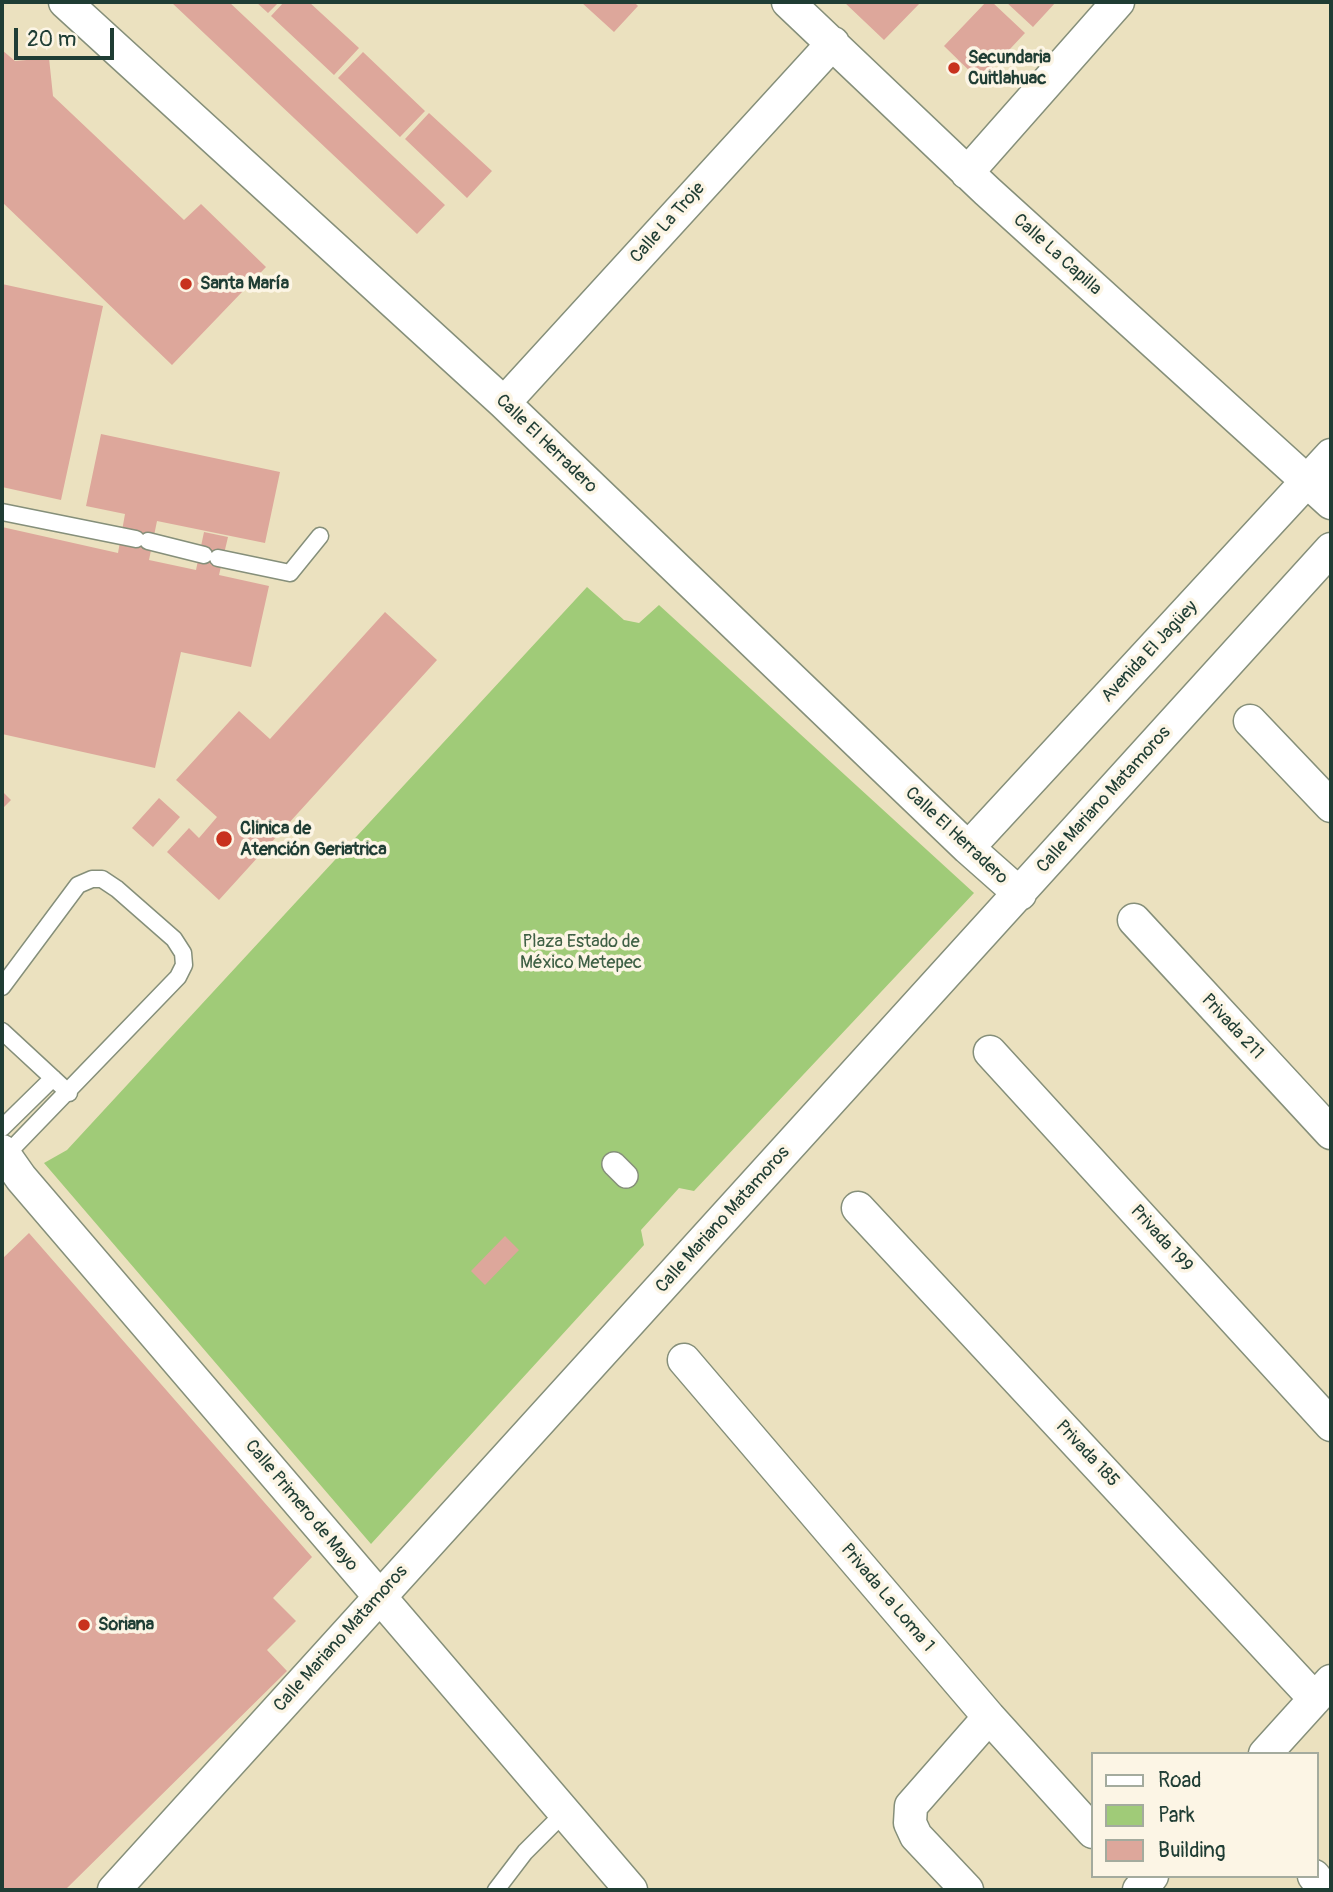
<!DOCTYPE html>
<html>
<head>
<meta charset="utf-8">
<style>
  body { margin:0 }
  #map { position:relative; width:1333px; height:1892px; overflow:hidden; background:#ebe1bf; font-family:Pangolin,sans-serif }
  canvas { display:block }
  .frame { position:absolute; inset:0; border:4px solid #1f3d34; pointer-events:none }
  .legend { position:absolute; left:1091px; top:1752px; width:228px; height:126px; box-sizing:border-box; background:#fcf5e5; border:2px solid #a4ab9e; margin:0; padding:9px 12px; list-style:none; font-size:21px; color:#1f3d34 }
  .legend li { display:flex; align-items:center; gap:14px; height:35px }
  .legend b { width:35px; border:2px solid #a4ab9e }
  .scale { position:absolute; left:14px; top:28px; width:100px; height:32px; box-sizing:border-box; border:4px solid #1f3d34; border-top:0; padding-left:9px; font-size:21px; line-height:24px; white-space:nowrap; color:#1f3d34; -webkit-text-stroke:5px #fcf5e5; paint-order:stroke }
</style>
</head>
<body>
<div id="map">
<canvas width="1333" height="1892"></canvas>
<div class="frame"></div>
<ul class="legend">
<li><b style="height:9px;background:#fff"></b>Road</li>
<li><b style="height:19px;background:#a0cb78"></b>Park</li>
<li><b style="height:19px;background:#dda79b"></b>Building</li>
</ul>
<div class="scale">20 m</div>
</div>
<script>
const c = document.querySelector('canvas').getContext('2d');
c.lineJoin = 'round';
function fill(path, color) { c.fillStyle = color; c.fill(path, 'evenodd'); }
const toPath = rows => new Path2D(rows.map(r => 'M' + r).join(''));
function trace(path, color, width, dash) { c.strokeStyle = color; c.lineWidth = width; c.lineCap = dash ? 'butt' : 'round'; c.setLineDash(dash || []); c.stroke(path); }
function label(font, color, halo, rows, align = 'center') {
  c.font = font + ' Pangolin,sans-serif'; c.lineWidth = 7; c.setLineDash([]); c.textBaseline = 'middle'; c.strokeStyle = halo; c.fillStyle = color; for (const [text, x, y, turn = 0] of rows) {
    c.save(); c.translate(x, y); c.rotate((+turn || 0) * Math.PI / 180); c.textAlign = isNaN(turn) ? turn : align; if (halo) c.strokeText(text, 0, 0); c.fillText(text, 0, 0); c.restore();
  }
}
const green = toPath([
  [587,587,624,620,639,623,659,605,974,893,694,1191,679,1188,641,1230,644,1245,371,1544,44,1163,67,1150]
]);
const building = toPath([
  [171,2,229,2,445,205,417,234],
  [256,2,279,2,268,13],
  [284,2,309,2,359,48,334,75,271,16],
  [581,2,634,2,638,6,614,32],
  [844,2,921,2,884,40],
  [986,2,992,2,1025,33,980,81,944,46],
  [1006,2,1056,2,1033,27],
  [2,50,15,61,49,58,53,96,184,220,201,204,266,267,172,365,2,202],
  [363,52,425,111,400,137,338,78],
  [429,113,492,171,467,198,405,139],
  [2,284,103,306,61,500,2,487],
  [101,434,280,472,265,543,157,521,149,560,196,570,204,532,228,537,219,575,269,586,251,667,181,652,155,768,2,734,2,527,118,553,125,514,86,506],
  [385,612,437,660,219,900,167,852,189,828,199,838,217,817,176,780,239,711,270,739],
  [2,791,11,800,2,809],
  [159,798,180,817,153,847,132,828],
  [29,1233,312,1557,273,1598,296,1621,267,1650,287,1671,65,1890,2,1890,2,1259],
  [505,1236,519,1250,485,1285,471,1271]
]);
const service = toPath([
  [2,512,136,539],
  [148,541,204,555],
  [218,558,290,573,320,536],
  [2,987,78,885,92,879,102,879,117,889,174,939,183,953,184,965,178,977,6,1155],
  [2,1031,69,1093],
  [2,1128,53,1078],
  [496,1890,525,1852,564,1813]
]);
const pedestrian = toPath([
  [614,1164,626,1176]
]);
const minor = toPath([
  [65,2,504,403,968,848,1020,894],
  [788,2,987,191,1331,503],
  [967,173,1118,2],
  [504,403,833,43],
  [1250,721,1331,806],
  [968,848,1331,455],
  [1134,920,1331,1133],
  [990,1052,1331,1425],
  [2,1151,21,1178,631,1890],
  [858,1208,1315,1699],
  [684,1360,989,1717,1093,1832],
  [1265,1754,1331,1681],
  [1314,1876,1325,1890],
  [114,1890,1331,549],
  [967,1890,916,1836,910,1823,911,1806,989,1717],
  [1139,1890,1152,1876]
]);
const markers = [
  [954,68,7,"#c8321e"],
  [186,284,7,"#c8321e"],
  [224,839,9,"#c8321e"],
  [84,1625,7,"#c8321e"]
];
const poiNames = [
  ["Secundaria",968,58],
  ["Cuitlahuac",968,79],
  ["Santa María",200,284],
  ["Clinica de",240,829],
  ["Atención Geriatrica",240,850],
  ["Soriana",98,1625]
];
const streetNames = [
  ["Calle La Troje",668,223,-48],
  ["Calle La Capilla",1057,255,42],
  ["Calle El Herradero",546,444,44],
  ["Avenida El Jagüey",1150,652,-47],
  ["Calle Mariano Matamoros",1104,800,-48],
  ["Calle El Herradero",956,836,43],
  ["Privada 211",1232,1027,47],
  ["Calle Mariano Matamoros",723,1220,-48],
  ["Privada 199",1161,1239,48],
  ["Privada 185",1087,1454,47],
  ["Calle Primero de Mayo",301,1506,50],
  ["Privada La Loma 1",887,1598,50],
  ["Calle Mariano Matamoros",341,1639,-48]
];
const parkNames = [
  ["Plaza Estado de",581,942],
  ["México Metepec",581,963]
];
fill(green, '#a0cb78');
fill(building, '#dda79b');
trace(service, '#858f7a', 19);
trace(pedestrian, '#858f7a', 26);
trace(minor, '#858f7a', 35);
trace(service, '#fff', 16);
trace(pedestrian, '#fff', 23);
trace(minor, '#fff', 32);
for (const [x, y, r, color] of markers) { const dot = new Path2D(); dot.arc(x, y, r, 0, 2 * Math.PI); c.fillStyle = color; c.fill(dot); trace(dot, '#fcf5e5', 2.5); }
label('bold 18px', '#1f3d34', '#fcf5e5', poiNames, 'left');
label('18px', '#1f3d34', '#fcf5e5', streetNames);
label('18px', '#3f6045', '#fcf5e5', parkNames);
</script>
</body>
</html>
